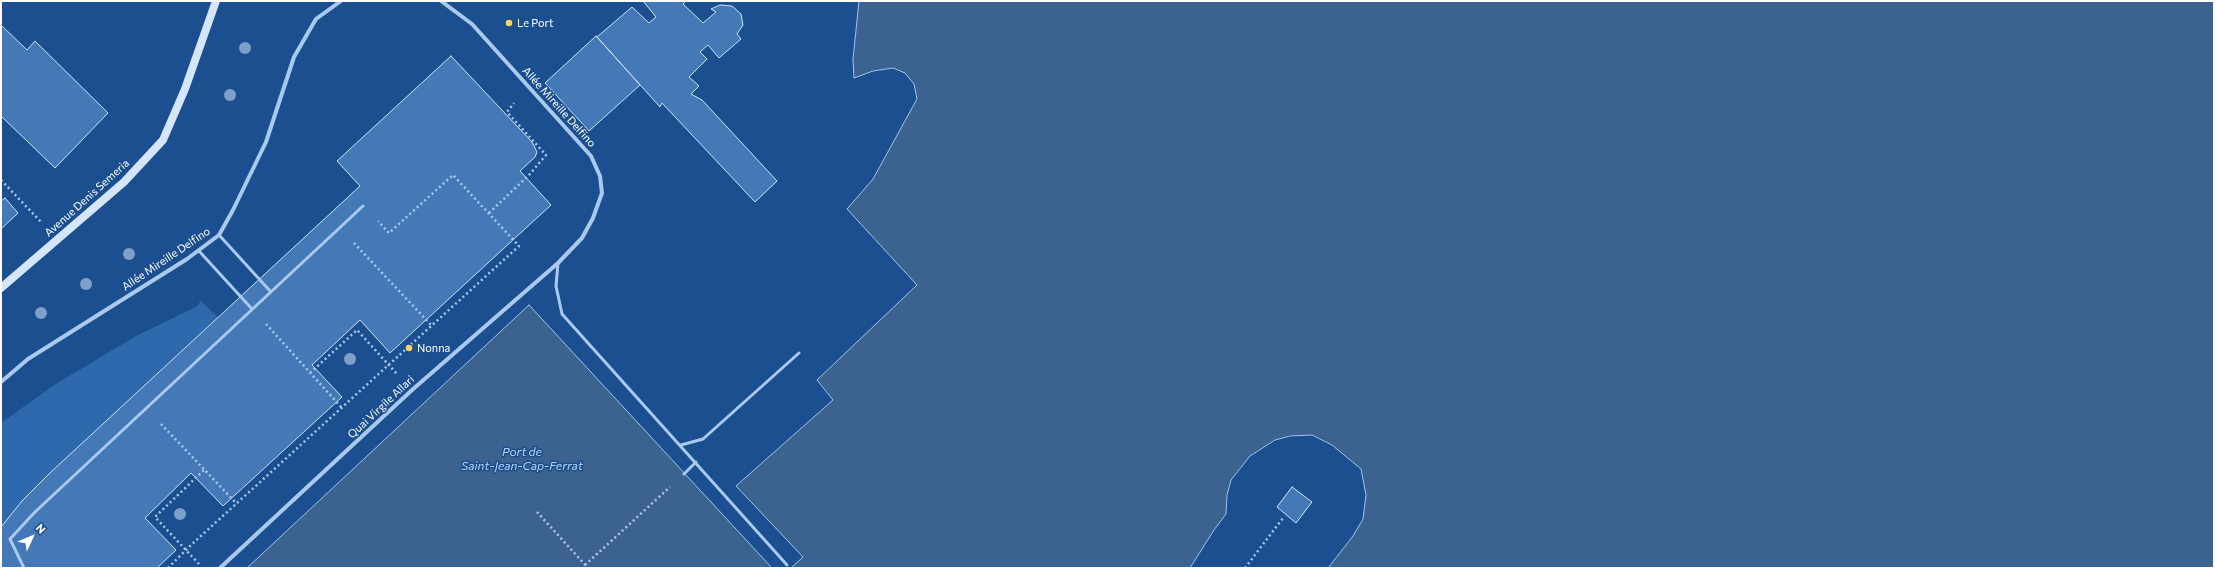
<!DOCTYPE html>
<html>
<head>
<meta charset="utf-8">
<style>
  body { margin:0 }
  #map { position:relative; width:2215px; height:569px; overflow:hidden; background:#1b4f8f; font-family:Commissioner,sans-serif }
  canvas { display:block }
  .frame { position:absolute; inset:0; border:2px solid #fff; pointer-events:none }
  .north { position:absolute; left:12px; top:517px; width:40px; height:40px; -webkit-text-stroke:3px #1b4f8f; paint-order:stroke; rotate:46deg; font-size:11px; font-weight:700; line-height:16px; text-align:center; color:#fff }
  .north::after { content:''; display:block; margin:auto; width:14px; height:18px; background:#fff; clip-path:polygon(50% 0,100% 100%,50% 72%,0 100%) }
</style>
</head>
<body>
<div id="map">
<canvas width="2215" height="569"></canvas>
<div class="frame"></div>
<div class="north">N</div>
</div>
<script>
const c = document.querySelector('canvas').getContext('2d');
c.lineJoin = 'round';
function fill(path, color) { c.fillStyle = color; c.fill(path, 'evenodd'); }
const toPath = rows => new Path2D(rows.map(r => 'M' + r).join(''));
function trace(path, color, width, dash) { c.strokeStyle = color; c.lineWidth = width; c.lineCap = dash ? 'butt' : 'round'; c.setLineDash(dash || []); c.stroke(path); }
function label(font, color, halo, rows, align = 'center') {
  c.font = font + ' Commissioner,sans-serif'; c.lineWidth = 3; c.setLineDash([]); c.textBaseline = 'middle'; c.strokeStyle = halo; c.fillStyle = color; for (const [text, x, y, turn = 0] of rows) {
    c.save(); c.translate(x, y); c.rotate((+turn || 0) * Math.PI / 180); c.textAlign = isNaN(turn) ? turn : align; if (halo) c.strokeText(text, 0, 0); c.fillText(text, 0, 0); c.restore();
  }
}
const green = toPath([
  [201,301,218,317,51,472,22,501,1,527,1,423,54,385,136,336,196,307]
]);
const water = toPath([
  [859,1,2214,1,2214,568,1328,568,1353,536,1363,519,1366,495,1361,469,1332,445,1312,435,1290,436,1275,440,1250,456,1231,480,1227,495,1226,514,1214,530,1190,568,791,568,803,557,736,486,833,400,817,380,917,285,847,209,873,179,917,99,914,84,905,73,893,68,873,71,854,78,853,59,859,1],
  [529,305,772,568,247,568,529,305]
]);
const building = toPath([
  [643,1,686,1,683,4,703,23,716,12,711,9,720,5,732,6,741,14,743,25,737,34,741,39,719,58,708,45,700,52,707,59,689,77,699,86,691,94,702,100,777,181,755,202,662,103,660,107,597,37,632,7,649,23,656,17,643,1],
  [1,25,27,50,35,41,108,113,55,168,1,116,1,25],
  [596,36,640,85,589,131,545,83,596,36],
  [451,56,532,142,537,152,535,157,520,171,551,205,390,353,360,320,312,365,342,397,223,506,191,473,145,518,176,550,157,568,1,568,1,527,22,501,51,472,360,186,337,161,451,56],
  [5,198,18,213,1,229,1,201,5,198],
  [1292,487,1312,502,1296,523,1277,507,1292,487]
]);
const path = toPath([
  [1,180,42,223],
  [489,213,529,175,546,155,507,112,514,103],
  [354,243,432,326],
  [266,324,342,408],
  [310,373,357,330,397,374],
  [161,424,237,504],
  [537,512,588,568],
  [199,564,155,517,204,470],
  [585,565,670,487],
  [168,568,191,545,519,246,453,175,389,233,378,221],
  [1245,568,1283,518]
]);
const lane = toPath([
  [219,235,271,292],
  [199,251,252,309],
  [558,263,556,286,562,314,787,565],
  [681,445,703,439,799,353],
  [684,474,696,462],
  [24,568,10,539,35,512,363,206]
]);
const street = toPath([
  [1,382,28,359,187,259,219,235,233,210,266,142,294,57,316,19,341,1],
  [220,568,412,390,558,263,582,238,593,218,602,193,600,176,591,156,472,24,441,1]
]);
const secondary = toPath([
  [1,288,124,182,163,140,185,89,216,1]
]);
const trees = [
  [245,48],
  [230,95],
  [129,254],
  [86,284],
  [41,313],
  [350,359],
  [180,514]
];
const markers = [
  [509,23,4,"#ffd166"],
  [409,348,4,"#ffd166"]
];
const poiNames = [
  ["Le Port",517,23],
  ["Nonna",417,348]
];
const streetNames = [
  ["Allée Mireille Delfino",559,107,48],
  ["Avenue Denis Semeria",87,198,-42],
  ["Allée Mireille Delfino",166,259,-34],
  ["Quai Virgile Allari",381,407,-43]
];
const waterNames = [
  ["Port de",522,452],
  ["Saint-Jean-Cap-Ferrat",522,466]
];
fill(green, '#2e69ad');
fill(water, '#3c6290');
trace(water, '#9cc4f0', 1);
fill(building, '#4478b7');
trace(building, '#cfe3fa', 1);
trace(path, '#a9c9ee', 2.5, [2, 3]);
trace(lane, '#a9c9ee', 3);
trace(street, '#a9c9ee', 4);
trace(secondary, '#d6e6fa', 8);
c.fillStyle = '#7ea0ca';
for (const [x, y] of trees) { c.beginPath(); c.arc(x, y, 6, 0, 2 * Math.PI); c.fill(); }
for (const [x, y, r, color] of markers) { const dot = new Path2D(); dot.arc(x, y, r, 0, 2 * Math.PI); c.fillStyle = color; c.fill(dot); trace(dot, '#1b4f8f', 1.5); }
label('11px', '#fff', '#1b4f8f', poiNames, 'left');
label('11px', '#fff', '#1b4f8f', streetNames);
label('italic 12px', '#b5d3f5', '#1b4f8f', waterNames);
</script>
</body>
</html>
